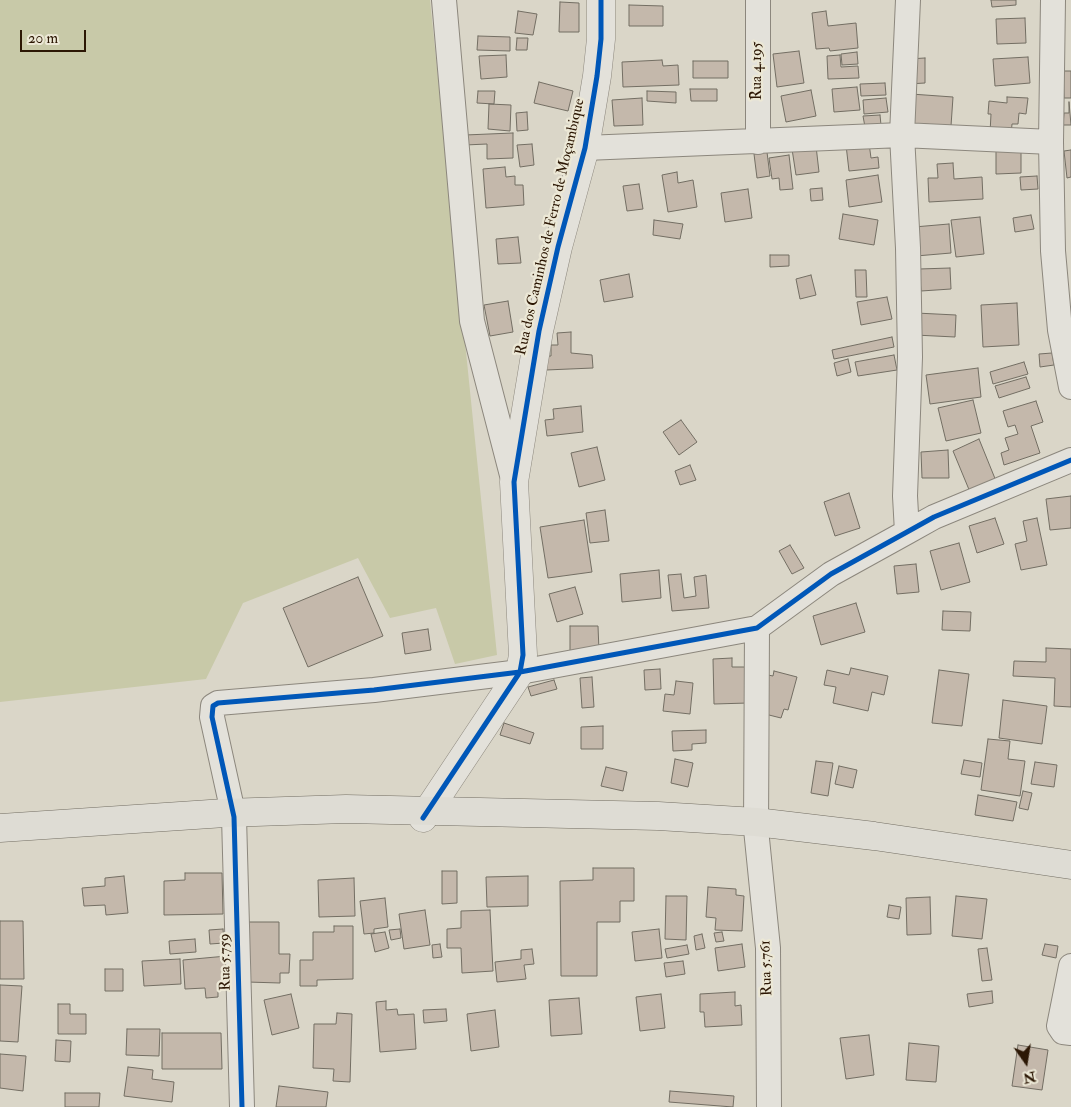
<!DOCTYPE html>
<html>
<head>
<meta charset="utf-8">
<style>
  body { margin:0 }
  #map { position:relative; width:1071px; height:1107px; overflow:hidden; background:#dad6c8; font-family:"IM FELL Double Pica",serif }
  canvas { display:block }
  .north { position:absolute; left:1001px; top:1037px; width:50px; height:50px; -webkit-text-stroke:4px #ece8d6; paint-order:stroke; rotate:167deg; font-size:14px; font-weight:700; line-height:20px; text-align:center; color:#2c1704 }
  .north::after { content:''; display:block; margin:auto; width:18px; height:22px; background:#2c1704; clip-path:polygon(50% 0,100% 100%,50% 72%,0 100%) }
  .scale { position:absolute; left:20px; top:30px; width:66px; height:22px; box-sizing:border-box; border:2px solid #2c1704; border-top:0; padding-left:6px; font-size:15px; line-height:18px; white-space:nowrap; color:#2c1704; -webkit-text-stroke:4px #ece8d6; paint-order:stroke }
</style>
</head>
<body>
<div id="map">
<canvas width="1071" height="1107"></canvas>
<div class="north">N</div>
<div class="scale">20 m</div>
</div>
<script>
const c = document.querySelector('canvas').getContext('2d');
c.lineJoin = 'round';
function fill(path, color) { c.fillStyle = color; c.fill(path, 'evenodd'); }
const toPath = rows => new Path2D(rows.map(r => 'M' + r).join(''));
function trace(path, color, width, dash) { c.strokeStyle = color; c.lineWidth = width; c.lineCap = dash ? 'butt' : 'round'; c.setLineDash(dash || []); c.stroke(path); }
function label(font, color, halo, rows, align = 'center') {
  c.font = font + ' "IM FELL Double Pica",serif'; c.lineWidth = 4.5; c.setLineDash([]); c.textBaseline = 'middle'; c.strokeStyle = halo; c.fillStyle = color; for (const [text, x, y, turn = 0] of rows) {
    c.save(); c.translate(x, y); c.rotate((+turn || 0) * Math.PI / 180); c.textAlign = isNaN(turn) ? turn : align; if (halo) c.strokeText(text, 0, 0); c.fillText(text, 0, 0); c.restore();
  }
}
const green = toPath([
  [0,0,430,0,497,655,455,664,436,608,390,618,358,558,243,603,206,679,0,702]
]);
const building = toPath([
  [991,0,1016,0,1016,5,992,7,991,0],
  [560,2,579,3,579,32,559,32,560,2],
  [629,5,663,6,663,26,629,26,629,5],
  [518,11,537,14,533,35,515,33,518,11],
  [826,11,828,26,856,23,858,48,830,51,829,48,816,49,812,13,826,11],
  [1025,18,1026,43,997,44,996,19,1025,18],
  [478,36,510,37,510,51,477,50,478,36],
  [517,38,528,38,527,50,516,50,517,38],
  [799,51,804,83,777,87,773,54,799,51],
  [857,52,858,64,842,65,841,54,857,52],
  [506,55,507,77,481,79,479,56,506,55],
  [840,55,841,67,858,66,859,78,828,79,827,56,840,55],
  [1028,57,1030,83,995,86,993,59,1028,57],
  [925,58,925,83,908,84,908,59,925,58],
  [662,60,663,66,678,65,679,85,623,87,622,62,662,60],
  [693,61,728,61,728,78,693,78,693,61],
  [1063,71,1071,71,1071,98,1064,98,1063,71],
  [539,82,573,91,568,111,534,103,539,82],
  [885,83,886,95,861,96,860,84,885,83],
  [857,87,860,110,834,112,832,89,857,87],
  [690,89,717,89,717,101,691,101,690,89],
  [811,90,816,116,786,122,781,96,811,90],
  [478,91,495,91,494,104,477,103,478,91],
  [647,91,676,92,676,103,647,101,647,91],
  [911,94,953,97,951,126,908,123,911,94],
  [1007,97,1028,98,1026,114,1019,113,1018,124,1012,124,1011,135,990,133,991,114,988,114,989,101,1007,103,1007,97],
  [642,98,643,125,614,126,612,100,642,98],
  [886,98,888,112,864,114,863,100,886,98],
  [1069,102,1071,125,1063,125,1064,113,1069,113,1069,102],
  [489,104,511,105,510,131,488,129,489,104],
  [527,112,528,130,517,131,516,113,527,112],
  [880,115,881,125,865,127,863,116,880,115],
  [513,133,513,158,487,159,487,144,465,145,465,135,513,133],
  [869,143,871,158,878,157,879,168,849,171,846,145,869,143],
  [532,144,534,165,520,167,517,145,532,144],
  [816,146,819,172,796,175,792,149,816,146],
  [996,149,1021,149,1021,173,996,174,996,149],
  [1071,150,1071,177,1067,178,1064,151,1071,150],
  [767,152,770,176,757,178,754,154,767,152],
  [789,155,793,189,780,190,779,178,772,179,769,158,789,155],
  [953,163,954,179,982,177,983,199,929,202,928,178,938,178,937,164,953,163],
  [505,167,506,177,515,176,515,185,523,185,524,205,486,208,483,169,505,167],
  [677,172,678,183,693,180,697,207,668,212,662,175,677,172],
  [878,175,882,202,849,207,846,180,878,175],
  [1037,176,1038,189,1021,190,1020,177,1037,176],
  [639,184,643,209,627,211,623,186,639,184],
  [822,188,823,200,811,201,810,189,822,188],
  [748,189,752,218,725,222,721,193,748,189],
  [843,214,878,220,874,245,839,239,843,214],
  [1031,215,1034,229,1015,232,1013,218,1031,215],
  [980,217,984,254,956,257,951,220,980,217],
  [654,220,683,224,680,239,653,235,654,220],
  [949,224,951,253,916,256,914,227,949,224],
  [518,237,521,263,498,264,496,239,518,237],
  [770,255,789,255,789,266,770,267,770,255],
  [950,268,951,289,921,291,919,269,950,268],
  [855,270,866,270,867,297,856,297,855,270],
  [629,274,633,297,604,302,600,280,629,274],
  [811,275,816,295,800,299,796,279,811,275],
  [887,297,892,319,861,325,857,302,887,297],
  [508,301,513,332,490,336,484,305,508,301],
  [1017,303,1019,345,983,347,981,305,1017,303],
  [916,313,956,315,955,337,915,335,916,313],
  [571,332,571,353,592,355,593,368,546,370,546,356,551,356,551,345,558,345,557,333,571,332],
  [892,337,894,347,834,359,832,350,892,337],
  [1052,353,1054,365,1040,367,1039,354,1052,353],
  [894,355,897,370,858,376,855,362,894,355],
  [848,359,851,372,837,376,834,363,848,359],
  [1024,362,1028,374,993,384,990,372,1024,362],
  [978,368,981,397,930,404,926,375,978,368],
  [1026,377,1030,388,999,398,995,386,1026,377],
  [973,400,981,433,946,441,938,408,973,400],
  [1036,401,1043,422,1031,426,1040,453,1004,465,1001,453,1009,450,1005,438,1018,434,1015,425,1008,427,1003,411,1036,401],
  [581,406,583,432,547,436,545,420,554,419,553,409,581,406],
  [681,420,697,442,679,455,663,432,681,420],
  [979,439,996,481,970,492,953,451,979,439],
  [597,447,605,480,579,487,571,453,597,447],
  [948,450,949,478,922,478,921,452,948,450],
  [690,465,696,480,680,485,675,471,690,465],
  [849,493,860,528,835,536,824,502,849,493],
  [1071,496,1071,528,1050,530,1046,499,1071,496],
  [605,510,609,541,590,543,586,513,605,510],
  [995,518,1004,544,977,553,969,526,995,518],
  [1037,518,1047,565,1021,570,1015,544,1027,541,1023,521,1037,518],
  [584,520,592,572,548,578,540,527,584,520],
  [959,543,970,582,941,590,930,551,959,543],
  [790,545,804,568,792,574,779,551,790,545],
  [916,564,919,592,897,594,894,566,916,564],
  [659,570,661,598,622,602,620,574,659,570],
  [681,574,684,598,696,596,694,577,706,575,709,608,672,611,668,575,681,574],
  [358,577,383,636,308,667,283,608,358,577],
  [575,587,583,614,557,622,549,594,575,587],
  [856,603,865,632,821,645,813,616,856,603],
  [943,611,971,612,970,631,942,630,943,611],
  [570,626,598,626,599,651,570,652,570,626],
  [428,629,431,650,405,654,402,633,428,629],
  [1046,648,1071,649,1071,707,1054,706,1055,678,1013,676,1014,661,1046,662,1046,648],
  [732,658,732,667,747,667,748,703,714,704,713,659,732,658],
  [851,668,888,676,884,695,872,692,868,711,833,703,836,687,824,685,827,670,849,675,851,668],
  [660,669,661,689,645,690,644,670,660,669],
  [939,670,969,674,962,726,932,723,939,670],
  [774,671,797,677,788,710,784,709,781,718,757,712,768,675,773,676,774,671],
  [592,677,594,707,582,708,580,678,592,677],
  [554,680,557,689,531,696,528,687,554,680],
  [676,681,693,683,690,714,663,711,665,694,674,695,676,681],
  [1003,700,1047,706,1042,744,999,738,1003,700],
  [504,723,534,733,530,744,500,735,504,723],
  [603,726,603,749,581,749,581,727,603,726],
  [706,730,706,743,692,744,692,750,673,751,672,731,706,730],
  [988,739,1010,741,1008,759,1025,761,1020,796,981,790,988,739],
  [675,759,693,763,688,787,671,783,675,759],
  [964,760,982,763,980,777,961,774,964,760],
  [816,761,833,763,828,796,811,793,816,761],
  [1035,762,1057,765,1054,787,1031,784,1035,762],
  [839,766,857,770,853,788,835,784,839,766],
  [606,767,627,772,623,791,601,786,606,767],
  [1023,791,1032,793,1028,810,1019,808,1023,791],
  [978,795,1017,802,1013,821,975,815,978,795],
  [593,868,634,868,634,901,620,901,620,922,597,922,597,976,561,976,560,881,593,880,593,868],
  [442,871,457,871,457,903,442,904,442,871],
  [185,873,222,873,223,914,164,915,164,881,185,880,185,873],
  [124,876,128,913,106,915,105,905,84,906,82,888,105,886,105,878,124,876],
  [528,876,528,906,487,907,486,877,528,876],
  [354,878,355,916,319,917,318,880,354,878],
  [708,887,736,889,736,895,744,896,742,931,715,930,716,918,706,917,708,887],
  [666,896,687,896,686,940,665,939,666,896],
  [956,896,987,899,982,939,952,936,956,896],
  [930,897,931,934,907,935,906,898,930,897],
  [385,898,388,927,374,929,374,933,364,934,360,901,385,898],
  [889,905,901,907,899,919,887,917,889,905],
  [425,910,430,945,404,949,399,914,425,910],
  [490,910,493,971,462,973,461,948,447,948,447,929,461,928,461,911,490,910],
  [0,921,23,921,24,979,0,979,0,921],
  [248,922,279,922,279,954,290,954,289,973,280,973,280,983,247,982,248,922],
  [334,926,353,926,353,979,317,980,317,986,300,986,300,960,313,960,313,932,334,932,334,926],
  [223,929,224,943,210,944,209,930,223,929],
  [400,929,401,938,391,940,389,930,400,929],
  [659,929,662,958,635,961,632,932,659,929],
  [385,932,389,948,375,952,371,934,385,932],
  [722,932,724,941,716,942,714,933,722,932],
  [702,934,705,948,696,950,694,936,702,934],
  [195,939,196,952,170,954,169,941,195,939],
  [440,944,442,957,433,958,432,945,440,944],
  [742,944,745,967,718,971,715,948,742,944],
  [1045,944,1058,946,1056,958,1042,955,1045,944],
  [687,945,689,954,667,958,665,949,687,945],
  [987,948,992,980,982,981,978,949,987,948],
  [532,949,534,964,524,965,526,979,497,982,495,962,521,959,521,950,532,949],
  [227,956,229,986,218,987,218,997,206,998,205,988,185,989,183,960,227,956],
  [180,959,181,984,144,986,142,961,180,959],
  [683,961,685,974,666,977,664,963,683,961],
  [105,969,123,969,123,991,105,991,105,969],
  [0,985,22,986,18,1042,0,1041,0,985],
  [992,991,993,1003,969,1007,967,994,992,991],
  [735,992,735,1006,741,1005,742,1025,705,1027,704,1012,700,1012,700,994,735,992],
  [291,994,299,1028,272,1035,264,1000,291,994],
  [661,994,665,1028,640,1031,636,997,661,994],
  [579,998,582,1034,551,1036,549,1000,579,998],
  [386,1001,386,1010,397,1009,398,1015,414,1014,416,1049,380,1052,376,1002,386,1001],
  [58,1004,70,1004,70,1014,86,1014,86,1034,58,1034,58,1004],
  [446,1009,447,1021,424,1023,423,1010,446,1009],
  [495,1010,499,1047,471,1051,467,1014,495,1010],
  [337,1013,352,1014,350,1082,333,1081,334,1069,313,1068,314,1024,336,1024,337,1013],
  [127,1029,160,1029,159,1056,126,1055,127,1029],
  [162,1033,221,1033,222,1069,162,1069,162,1033],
  [869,1035,874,1075,846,1079,840,1038,869,1035],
  [56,1040,71,1041,70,1062,55,1061,56,1040],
  [909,1043,939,1046,936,1082,906,1080,909,1043],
  [1018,1045,1048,1050,1042,1090,1012,1086,1018,1045],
  [0,1054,26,1056,23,1091,0,1088,0,1054],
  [128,1067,153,1070,152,1079,174,1082,172,1102,124,1096,128,1067],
  [279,1086,328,1092,326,1107,276,1107,279,1086],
  [670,1091,734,1096,733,1107,669,1102,670,1091],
  [65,1093,100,1093,99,1107,65,1107,65,1093]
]);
const minor = toPath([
  [444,0,472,321,513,479],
  [758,0,758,142],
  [1053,0,1051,142,1053,251,1060,330,1071,387],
  [585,148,902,135,1051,142],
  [907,532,905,496,910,357,908,248,902,135,908,0],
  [757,628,756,829,768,948,769,1107],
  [1071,966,1059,1026,1063,1032,1071,1033],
  [242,1107,234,817,212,717,213,706,218,703,374,690,520,672,757,628,831,574,907,532,934,517,1071,460]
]);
const tertiary = toPath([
  [423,818,520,672,523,655,514,482,539,331,558,247,585,148,597,76,601,39,601,0]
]);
const primary = toPath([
  [0,828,225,813,346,809,658,816,756,822,874,836,1071,865]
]);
const cycleway = toPath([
  [423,818,520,672,523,655,514,482,539,331,558,247,585,148,597,76,601,39,601,0],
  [242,1107,234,817,212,717,213,706,218,703,374,690,520,672,757,628,831,574,907,532,934,517,1071,460]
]);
const streetNames = [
  ["Rua 4.195",758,71,-90],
  ["Rua dos Caminhos de Ferro de Moçambique",551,227,-77],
  ["Rua 5.759",226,962,-91],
  ["Rua 5.761",767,968,-92]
];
fill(green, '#c8c9a8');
fill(building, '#c4b8ab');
trace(building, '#736e63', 1);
trace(minor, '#8c877d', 26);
trace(tertiary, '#8c877d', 29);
trace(primary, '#736e63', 29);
trace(minor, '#e3e1da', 24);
trace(tertiary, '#e3e1da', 28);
trace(primary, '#dedcd4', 28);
trace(cycleway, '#0057b8', 5);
label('15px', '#2c1704', '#ece8d6', streetNames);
</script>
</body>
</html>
